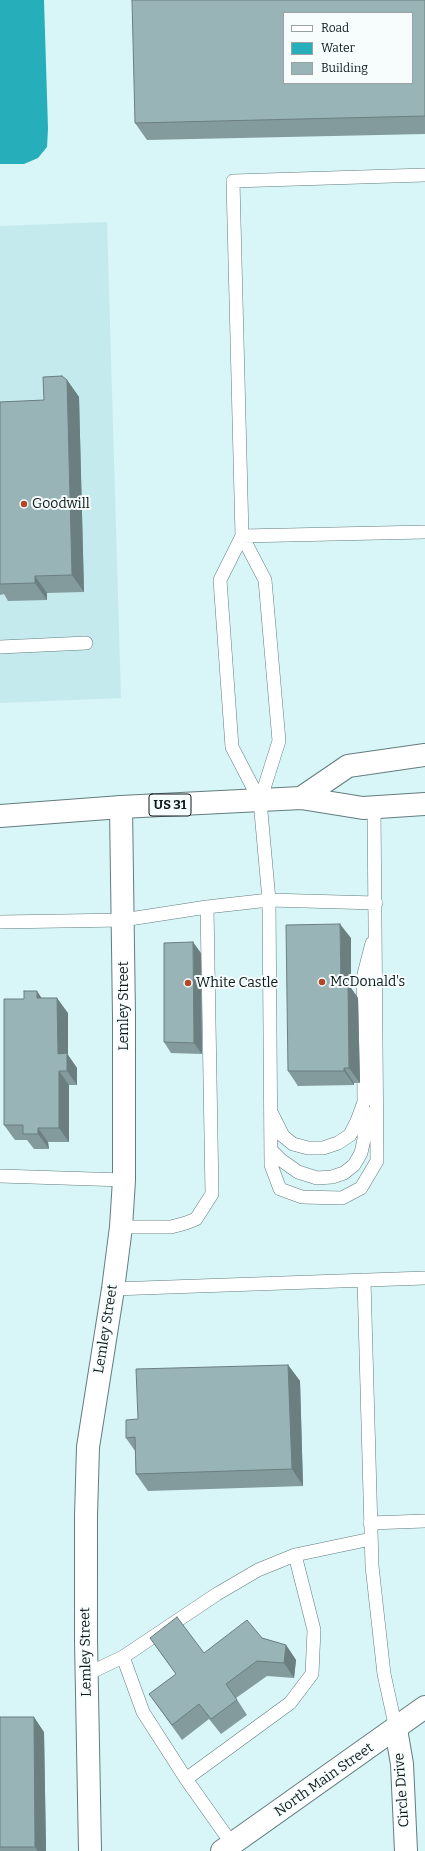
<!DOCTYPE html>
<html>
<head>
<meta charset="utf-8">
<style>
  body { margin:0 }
  #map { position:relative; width:425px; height:1851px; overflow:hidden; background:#d8f5f7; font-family:Bitter,serif }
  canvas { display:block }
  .legend { position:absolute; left:283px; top:12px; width:130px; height:72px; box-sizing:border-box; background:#f7fdfd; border:1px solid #9aa2a2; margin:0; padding:5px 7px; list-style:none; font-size:12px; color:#0f191a }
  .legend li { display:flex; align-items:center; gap:8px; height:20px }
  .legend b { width:20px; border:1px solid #9aa2a2 }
</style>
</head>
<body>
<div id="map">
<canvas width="425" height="1851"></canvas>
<ul class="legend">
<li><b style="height:5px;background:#fff"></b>Road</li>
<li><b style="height:11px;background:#26afba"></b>Water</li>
<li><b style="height:11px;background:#99b4b7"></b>Building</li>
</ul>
</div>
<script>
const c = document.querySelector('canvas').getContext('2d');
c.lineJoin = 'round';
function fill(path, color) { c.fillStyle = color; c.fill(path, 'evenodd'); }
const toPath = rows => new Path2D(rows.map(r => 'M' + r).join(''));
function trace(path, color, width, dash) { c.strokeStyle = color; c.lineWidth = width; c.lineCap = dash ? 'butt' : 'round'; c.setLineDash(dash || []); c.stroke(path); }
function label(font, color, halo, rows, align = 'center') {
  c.font = font + ' Bitter,serif'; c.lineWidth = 4; c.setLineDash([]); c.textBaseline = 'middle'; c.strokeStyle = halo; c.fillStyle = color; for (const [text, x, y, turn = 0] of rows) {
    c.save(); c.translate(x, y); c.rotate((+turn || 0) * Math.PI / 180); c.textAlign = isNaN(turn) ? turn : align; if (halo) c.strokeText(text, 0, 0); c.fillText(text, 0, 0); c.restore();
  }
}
const built = toPath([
  [107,222,121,698,0,703,0,226]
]);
const water = toPath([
  [0,0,44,0,48,129,47,147,38,158,24,164,0,164]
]);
const lane = toPath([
  [242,536,220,580,232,747,260,801,269,900,271,1165,280,1189,302,1197,342,1198,361,1188,377,1161,374,807],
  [242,536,425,532],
  [0,647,86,643],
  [260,801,279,741,265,580,242,536,233,181,425,175],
  [0,922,123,920,207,907,269,900,376,903],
  [272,1114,283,1136,293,1144,308,1148,323,1148,338,1143,350,1135,357,1121,364,1102,363,978,372,943],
  [271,1150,281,1160,298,1172,317,1178,332,1177,344,1173,354,1165,361,1153,364,1139,364,1110],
  [0,1176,124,1180],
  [121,1227,171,1227,186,1223,196,1219,212,1194,207,907],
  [364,1280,372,1566,384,1674,396,1729],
  [113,1289,425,1278],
  [370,1523,425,1521],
  [123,1657,143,1712,186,1779,232,1844],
  [87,1674,123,1657,217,1594,258,1570,295,1555,371,1539],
  [186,1779,290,1703,312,1674,314,1630,295,1555]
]);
const street = toPath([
  [396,1729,402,1764,406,1851],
  [90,1851,86,1640,86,1516,88,1447,113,1289,121,1227,124,1180,124,1017,121,807]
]);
const secondary = toPath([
  [222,1851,425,1707]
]);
const primary = toPath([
  [301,798,348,766,425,755],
  [0,816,121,807,301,798,363,808,425,804]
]);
const wall = toPath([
  [425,0,425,134,147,140,135,123],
  [67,380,79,397,84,592,47,593,47,600,8,601,4,594,0,595,0,402,44,400],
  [351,938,351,988,358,998,360,1083,354,1083,354,1085,298,1086,288,1071],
  [201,953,202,1054,171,1053,164,1042],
  [42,998,68,1013,68,1055,77,1068,77,1085,69,1085,69,1142,48,1142,49,1149,34,1149,27,1140,15,1140,4,1125],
  [288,1365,300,1381,303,1486,148,1491,136,1474,135,1451,126,1438,138,1419],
  [150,1638,204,1653,262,1638,286,1645,296,1660,294,1678,267,1676,236,1698,247,1715,221,1734,209,1719,182,1740,149,1694,176,1674],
  [0,1717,44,1732,46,1851,0,1851]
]);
const shadedWall = toPath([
  [67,380,79,397,84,592,72,575],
  [35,576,47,593,47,600,35,583],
  [340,924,351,938,351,988,358,998,360,1083,349,1068,341,984],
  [193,942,201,953,202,1054,194,1043],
  [37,991,47,1006,37,998],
  [57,998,68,1013,68,1055,77,1068,77,1085,67,1071,58,1054],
  [344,1068,354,1083,354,1085,344,1071],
  [59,1071,69,1085,69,1142,59,1128],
  [38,1128,48,1142,49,1149,38,1134],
  [288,1365,300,1381,303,1486,292,1469],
  [286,1645,296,1660,294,1678,284,1663],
  [34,1717,44,1732,46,1851,38,1851,35,1847]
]);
const building = toPath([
  [132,0,425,0,425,116,135,123,132,0],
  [284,13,412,13,412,83,284,83,284,13],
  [62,376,67,380,72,575,35,576,35,583,0,584,0,402,44,400,43,377,62,376],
  [340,924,341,984,348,983,349,1068,344,1068,344,1071,288,1071,286,925,340,924],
  [193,942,194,1043,164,1042,164,943,193,942],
  [24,991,37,991,37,998,57,998,58,1054,67,1053,67,1071,59,1071,59,1128,38,1128,38,1134,23,1134,23,1125,4,1125,4,999,24,999,24,991],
  [288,1365,292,1469,136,1474,135,1437,126,1438,126,1420,138,1419,136,1369,288,1365],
  [177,1617,204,1653,247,1620,262,1638,286,1645,284,1663,257,1661,226,1684,237,1700,211,1719,199,1704,172,1725,149,1694,176,1674,150,1638,177,1617],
  [0,1717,34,1717,35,1847,0,1847,0,1717]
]);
const markers = [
  [24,504,4,"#b14926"],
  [322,982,4,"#b14926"],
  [188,983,4,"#b14926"]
];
const shields = [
  [170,805,42]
];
const shieldNames = [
  ["US 31",170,805]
];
const poiNames = [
  ["Goodwill",32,504],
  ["McDonald's",330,982],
  ["White Castle",196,983]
];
const streetNames = [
  ["Lemley Street",124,1006,-90],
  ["Lemley Street",106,1329,-81],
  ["Lemley Street",86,1652,-91],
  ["North Main Street",324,1780,-35],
  ["Circle Drive",402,1790,-94]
];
fill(built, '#c4eaee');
fill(water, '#26afba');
trace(lane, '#627c7f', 14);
trace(street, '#627c7f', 24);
trace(secondary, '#627c7f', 24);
trace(primary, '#627c7f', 24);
trace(lane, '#fff', 13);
trace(street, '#fff', 22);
trace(secondary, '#fff', 22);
trace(primary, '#fff', 22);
fill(wall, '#849b9d');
fill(shadedWall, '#6b7e80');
fill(building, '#99b4b7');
trace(building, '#6b7e80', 1);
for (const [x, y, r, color] of markers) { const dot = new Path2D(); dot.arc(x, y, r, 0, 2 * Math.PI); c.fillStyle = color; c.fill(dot); trace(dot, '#f7fdfd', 1.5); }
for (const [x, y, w] of shields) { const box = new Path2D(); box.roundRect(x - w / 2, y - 11, w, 22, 3); c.fillStyle = '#f7fdfd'; c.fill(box); trace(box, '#0f191a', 1); }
label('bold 13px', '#0f191a', null, shieldNames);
label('14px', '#0f191a', '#f7fdfd', poiNames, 'left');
label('14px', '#0f191a', '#f7fdfd', streetNames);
</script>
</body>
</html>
